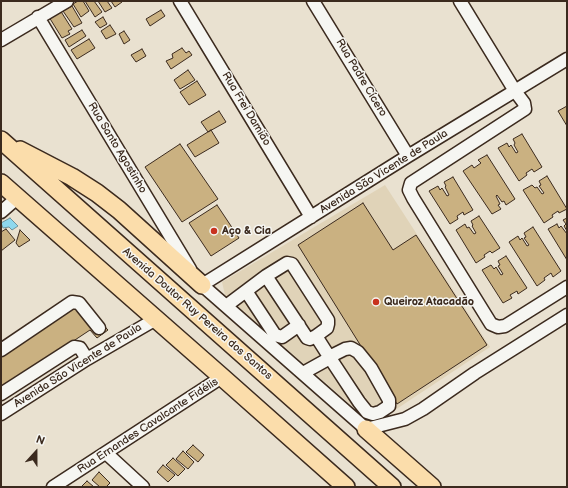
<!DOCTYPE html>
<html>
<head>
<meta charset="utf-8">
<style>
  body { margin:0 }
  #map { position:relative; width:568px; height:488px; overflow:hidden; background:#e9e1d0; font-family:"Balsamiq Sans",sans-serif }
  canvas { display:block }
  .frame { position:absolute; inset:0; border:2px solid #3b2a1e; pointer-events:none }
  .north { position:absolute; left:16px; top:432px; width:40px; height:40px; -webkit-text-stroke:3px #f6f6f2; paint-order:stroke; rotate:21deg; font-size:11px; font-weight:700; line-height:16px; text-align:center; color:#3b2a1e }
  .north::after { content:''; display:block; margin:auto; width:14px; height:18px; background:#3b2a1e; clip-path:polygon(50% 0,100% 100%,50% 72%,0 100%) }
</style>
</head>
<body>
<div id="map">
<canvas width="568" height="488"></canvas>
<div class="frame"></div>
<div class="north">N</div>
</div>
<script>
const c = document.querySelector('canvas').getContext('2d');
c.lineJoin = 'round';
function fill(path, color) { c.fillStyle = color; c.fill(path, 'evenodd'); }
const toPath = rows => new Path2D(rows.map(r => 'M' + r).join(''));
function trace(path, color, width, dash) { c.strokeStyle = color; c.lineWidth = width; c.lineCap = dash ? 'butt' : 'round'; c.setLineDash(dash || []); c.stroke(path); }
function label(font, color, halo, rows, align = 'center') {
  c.font = font + ' "Balsamiq Sans",sans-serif'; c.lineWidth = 3; c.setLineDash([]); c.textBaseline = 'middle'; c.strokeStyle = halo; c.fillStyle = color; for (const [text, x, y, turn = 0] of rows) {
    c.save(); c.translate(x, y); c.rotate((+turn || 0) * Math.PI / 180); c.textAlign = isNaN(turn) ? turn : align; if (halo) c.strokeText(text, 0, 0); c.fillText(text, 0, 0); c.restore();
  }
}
const built = toPath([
  [385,185,490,347,380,420,368,420,225,295,222,282]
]);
const water = toPath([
  [10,218,18,226,12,230,9,227,3,228,1,223,10,218]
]);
const building = toPath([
  [78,1,83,1,89,11,81,17,73,4,78,1],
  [85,1,94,1,102,12,95,17,85,1],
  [98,1,107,1,112,8,105,12,98,1],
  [111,1,121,1,122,2,115,7,111,1],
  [72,6,82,23,74,27,63,11,72,6],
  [60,10,72,29,68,31,70,34,62,38,49,17,60,10],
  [161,10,165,16,150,26,146,19,161,10],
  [103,17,107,24,100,28,95,22,103,17],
  [110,25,116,34,106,39,101,31,110,25],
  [82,30,86,36,69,47,65,40,82,30],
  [124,31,130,40,124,44,119,34,124,31],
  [89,39,95,48,77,59,71,50,89,39],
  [182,48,186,53,189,51,192,55,171,69,166,61,173,58,172,54,182,48],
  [142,49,146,56,136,62,131,55,142,49],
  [188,70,195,80,180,89,174,80,188,70],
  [197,81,206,95,189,105,180,92,197,81],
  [567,106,567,126,558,111,567,106],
  [219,111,226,122,208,132,201,122,219,111],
  [211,130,219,143,195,157,187,145,211,130],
  [522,134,542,167,534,172,532,169,526,173,527,175,519,181,498,148,507,143,509,147,511,145,516,153,518,152,514,145,515,143,513,139,522,134],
  [180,144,218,199,182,222,145,167,180,144],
  [487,155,515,199,506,205,504,201,502,202,497,195,496,196,500,204,498,205,501,209,492,214,463,171,472,165,474,168,481,163,478,160,487,155],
  [547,176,567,209,559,213,558,211,552,215,553,217,544,223,523,190,532,185,535,188,537,187,542,194,544,193,539,186,541,185,539,181,547,176],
  [453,177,473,210,464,215,463,212,457,216,458,219,450,224,429,191,438,186,440,190,442,188,447,196,449,195,445,187,446,186,444,182,453,177],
  [363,203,393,250,416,235,487,345,397,404,298,245,363,203],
  [217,205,239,238,211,256,189,223,217,205],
  [479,216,500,248,492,253,490,251,484,255,485,257,476,263,456,230,465,224,467,228,469,227,474,234,476,233,472,226,473,225,471,221,479,216],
  [567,218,567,231,564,226,566,224,563,220,567,218],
  [557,224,559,228,561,226,567,234,567,260,548,229,557,224],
  [533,227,561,271,553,277,551,273,544,278,545,280,537,286,509,242,518,236,520,240,522,238,527,246,529,245,524,238,526,237,524,233,533,227],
  [6,229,15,240,1,251,1,232,6,229],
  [20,230,30,240,19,247,16,243,20,230],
  [506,256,527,288,518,294,517,291,510,295,512,298,503,303,482,270,491,265,494,269,496,267,501,275,503,274,498,266,500,265,498,261,506,256],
  [80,300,108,330,97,338,90,330,1,389,1,352,80,300],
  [193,445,204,455,198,462,186,452,193,445],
  [183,451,194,462,188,469,176,459,183,451],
  [173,458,185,469,178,476,166,465,173,458],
  [163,465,175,475,168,482,157,472,163,465],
  [99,472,110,483,106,487,100,487,92,480,99,472],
  [87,481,94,487,81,487,87,481]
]);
const minor = toPath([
  [180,1,311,217],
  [313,1,408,156],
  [460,1,515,91,524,103,525,109,411,183,409,190,413,198,491,324,498,327,505,326,567,287],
  [38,17,190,269],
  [1,40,67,1],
  [567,59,408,156,202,285,366,429,405,419,423,409,475,373,567,315],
  [1,212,17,198],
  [266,276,307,338,310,339,316,336,330,358,359,402,367,412,373,414,380,412,389,406,389,400,371,368,358,352,351,348,345,349,335,354,330,358,303,373],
  [246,291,275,335,282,337,299,325],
  [226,306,266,276,287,263,292,264,328,320,328,324,327,328,316,336],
  [1,350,72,302,79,303,99,328],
  [1,394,74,347,80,348,87,359],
  [1,414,87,359,156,319],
  [106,453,143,487],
  [53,487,222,377]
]);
const highway = toPath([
  [1,140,392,487],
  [20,150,72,177,97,193,119,210,202,285],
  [1,183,222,377,346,487],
  [366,429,432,487]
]);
const markers = [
  [214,231,4,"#c8321e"],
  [376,302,4,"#c8321e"]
];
const streetNames = [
  ["Rua Padre Cícero",361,78,59],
  ["Rua Frei Damião",246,109,59],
  ["Rua Santo Agostinho",117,148,59],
  ["Avenida São Vicente de Paula",384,172,-32],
  ["Avenida Doutor Ruy Pereira dos Santos",197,314,41],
  ["Avenida São Vicente de Paula",78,366,-32],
  ["Rua Ernandes Cavalcante Fidélis",148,426,-33]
];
const poiNames = [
  ["Aço & Cia",222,231],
  ["Queiroz Atacadão",384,302]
];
fill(built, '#e0d3b8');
fill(water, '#8ed8ee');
trace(water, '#6d929b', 1);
fill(building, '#cab181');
trace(building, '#3b2a1e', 1);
trace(minor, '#3b2a1e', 15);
trace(highway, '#3b2a1e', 20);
trace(minor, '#f6f6f2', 12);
trace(highway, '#fbddab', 17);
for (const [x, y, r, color] of markers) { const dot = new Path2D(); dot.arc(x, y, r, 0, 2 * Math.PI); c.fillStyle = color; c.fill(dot); trace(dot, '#f6f6f2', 1.5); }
label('11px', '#3b2a1e', '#f6f6f2', streetNames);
label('bold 11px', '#3b2a1e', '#f6f6f2', poiNames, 'left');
</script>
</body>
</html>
